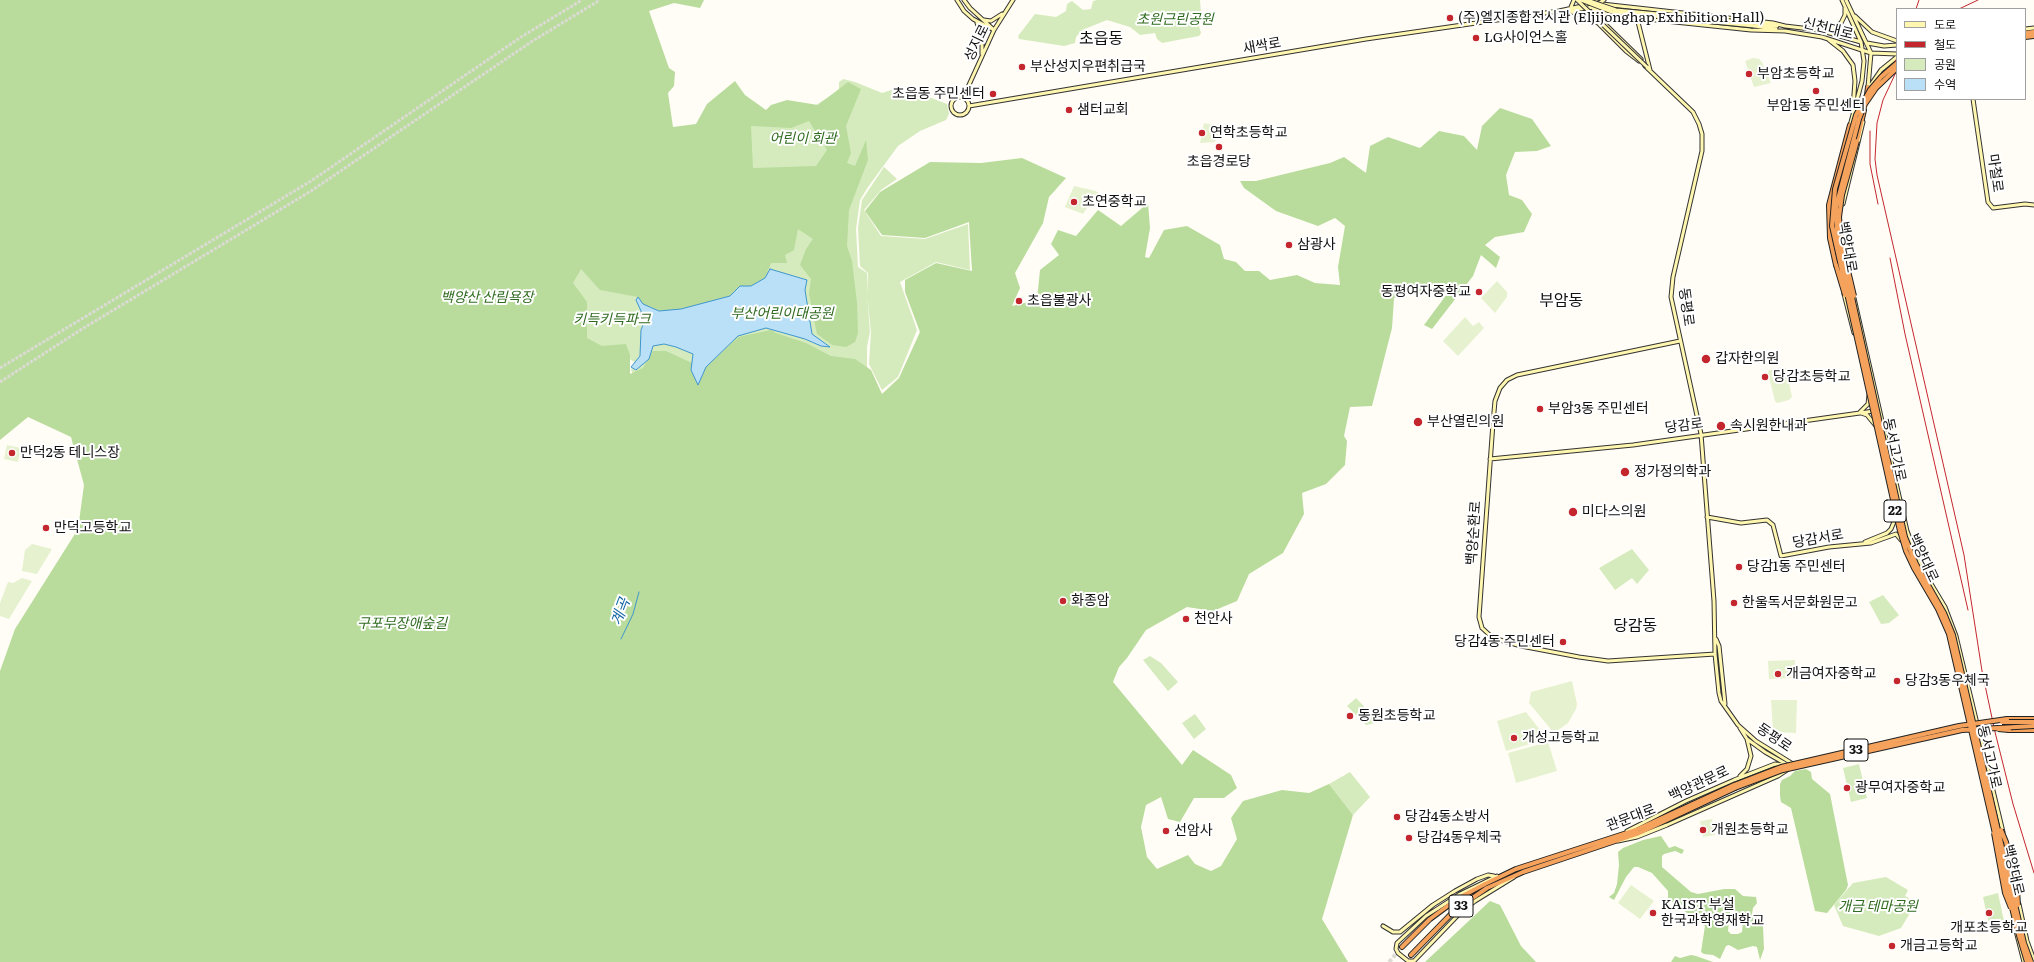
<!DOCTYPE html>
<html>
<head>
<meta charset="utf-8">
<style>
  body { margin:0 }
  #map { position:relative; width:2034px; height:962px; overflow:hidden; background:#fffdf5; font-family:Literata,"Noto Sans KR",serif }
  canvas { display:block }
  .legend { position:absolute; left:1896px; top:8px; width:130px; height:92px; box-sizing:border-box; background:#fff; border:1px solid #a0a0a0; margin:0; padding:5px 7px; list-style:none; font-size:12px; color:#111 }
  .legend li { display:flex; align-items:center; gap:8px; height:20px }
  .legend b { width:20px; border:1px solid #a0a0a0 }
</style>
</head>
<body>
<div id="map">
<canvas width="2034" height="962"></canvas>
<ul class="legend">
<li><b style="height:5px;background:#fff6b0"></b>도로</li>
<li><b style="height:5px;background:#c4262e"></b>철도</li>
<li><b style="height:11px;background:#d5ebbd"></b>공원</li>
<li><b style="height:11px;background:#b9e0f7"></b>수역</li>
</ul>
</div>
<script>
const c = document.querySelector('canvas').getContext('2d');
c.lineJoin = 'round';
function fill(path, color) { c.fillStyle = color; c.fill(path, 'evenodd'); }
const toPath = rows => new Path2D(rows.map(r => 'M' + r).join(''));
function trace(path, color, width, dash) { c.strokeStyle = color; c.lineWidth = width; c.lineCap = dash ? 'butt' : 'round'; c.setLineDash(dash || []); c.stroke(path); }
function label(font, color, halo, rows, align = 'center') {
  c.font = font + ' Literata,"Noto Sans KR",serif'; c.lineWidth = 4; c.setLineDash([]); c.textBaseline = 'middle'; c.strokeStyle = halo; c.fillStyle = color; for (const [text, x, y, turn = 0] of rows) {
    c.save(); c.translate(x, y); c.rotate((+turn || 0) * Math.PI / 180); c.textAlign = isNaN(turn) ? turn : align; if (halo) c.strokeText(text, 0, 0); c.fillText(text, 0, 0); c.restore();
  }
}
const green = toPath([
  [1097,0,1200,0,1201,14,1198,23,1201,33,1199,36,1162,43,1157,39,1155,33,1140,35,1130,27,1107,20,1082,30,1076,37,1075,43,1064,46,1019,39,1018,36,1035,14,1056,17,1066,11,1067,4,1072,1,1083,10,1091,9,1093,1],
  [843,79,855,82,882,93,898,88,911,90,947,104,949,114,946,120,920,131,898,146,868,187,860,200,856,229,858,267,867,273,867,293,870,332,867,347,867,377,641,392,631,370,634,362,627,357,619,413,494,206,581,265,572,282,581,267,633,296,745,118,813,107,839,90,839,82],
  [884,167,897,179,881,190,864,210,881,236,925,239,968,224,970,270,936,262,900,282,917,330,898,377,882,390,869,364,871,332,867,294,868,273,860,266,858,228,862,200],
  [1632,549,1649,570,1637,584,1632,578,1615,590,1599,568],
  [1883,595,1899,615,1889,623,1881,624,1869,602],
  [1150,656,1161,663,1178,682,1168,691,1143,660],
  [1356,698,1377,720,1375,723,1366,725,1347,706],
  [1195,714,1206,729,1194,739,1182,723],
  [1859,764,1867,798,1851,802,1843,768],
  [1350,772,1370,797,1353,815,1329,784],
  [1886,877,1908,890,1905,896,1916,903,1901,928,1879,936,1843,926,1834,905,1853,883],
  [1998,893,2004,921,1989,924,1983,897]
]);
const forest = toPath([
  [0,0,704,0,700,8,674,3,649,11,669,68,675,72,674,86,668,93,673,127,696,124,707,104,735,81,745,95,766,110,771,105,787,100,818,105,848,82,861,89,846,126,851,153,847,163,855,166,866,140,868,160,849,210,847,246,852,261,857,303,858,333,855,342,846,347,832,345,817,334,809,294,811,279,800,265,806,249,813,239,798,229,794,250,785,255,787,263,771,263,765,278,751,286,740,286,730,296,681,309,660,311,643,304,638,297,600,290,581,269,573,283,587,302,587,338,602,346,626,344,630,355,630,374,643,368,652,351,666,351,692,363,691,370,698,384,706,367,738,337,771,330,776,333,806,343,831,356,855,359,871,370,882,394,899,378,920,332,905,292,905,280,936,263,972,271,969,222,925,238,882,235,865,211,880,192,930,162,981,163,1022,158,1066,178,1049,197,1043,223,1015,273,1020,288,1012,306,1037,300,1040,270,1059,255,1051,244,1058,230,1076,236,1098,210,1121,226,1148,203,1150,228,1145,257,1149,258,1164,230,1187,226,1220,245,1224,259,1236,262,1245,271,1259,271,1270,280,1297,275,1315,283,1340,285,1338,267,1345,226,1335,218,1318,226,1276,211,1244,188,1240,181,1256,181,1330,163,1344,157,1366,173,1370,146,1388,137,1420,148,1439,131,1464,136,1477,150,1482,126,1500,108,1532,119,1551,146,1537,151,1515,152,1506,175,1509,195,1522,200,1532,214,1524,232,1495,237,1485,245,1500,257,1496,268,1481,255,1473,276,1432,329,1424,325,1447,294,1445,285,1394,298,1392,328,1372,406,1350,407,1344,436,1347,441,1345,465,1326,484,1302,493,1304,514,1283,553,1249,574,1237,601,1213,611,1187,607,1146,630,1127,658,1119,667,1113,682,1182,765,1193,750,1231,775,1237,788,1224,798,1194,798,1180,822,1168,819,1161,797,1146,805,1141,827,1147,857,1157,869,1188,855,1195,864,1211,871,1221,866,1237,839,1231,818,1243,801,1282,790,1309,793,1329,784,1353,815,1322,919,1348,962,0,962,0,671,15,629,78,529,84,485,71,437,28,417,0,440],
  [809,121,827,150,816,166,753,168,751,126,791,128],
  [1806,769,1811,772,1812,779,1830,794,1848,885,1846,890,1827,913,1815,911,1791,808,1781,802,1780,796,1780,784,1782,780,1790,776,1795,771],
  [1661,836,1669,848,1675,846,1684,850,1682,854,1675,851,1664,854,1662,856,1662,867,1691,892,1698,894,1724,889,1735,889,1743,896,1756,897,1757,903,1753,908,1752,914,1756,923,1763,922,1763,926,1764,949,1760,960,1757,947,1753,946,1738,950,1729,945,1726,946,1720,959,1713,955,1704,954,1701,952,1705,926,1668,899,1668,891,1652,873,1638,867,1634,867,1626,877,1614,900,1609,897,1614,893,1617,884,1619,865,1618,852,1623,848,1643,840],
  [1730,912,1735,912,1743,922,1742,932,1738,934,1731,934,1728,931],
  [1490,901,1500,905,1521,946,1536,962,1425,962],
  [1691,955,1696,956,1713,962,1671,962,1675,956,1680,958]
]);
const pitch = toPath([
  [1753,58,1759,59,1762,62,1771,83,1754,87,1745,61],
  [1204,123,1221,127,1215,142,1200,143],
  [1074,186,1096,191,1101,196,1087,208,1083,214,1065,207],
  [1497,281,1507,292,1507,297,1495,313,1481,298],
  [1465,317,1473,326,1479,322,1484,328,1458,356,1443,341],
  [1782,367,1786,368,1792,397,1789,400,1777,403,1775,401,1768,373,1769,370],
  [7,445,21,448,18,462,4,459],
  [32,544,52,549,37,574,22,571,25,550],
  [22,578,32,581,9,619,0,616,0,603,8,582,13,583],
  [1795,660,1795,678,1769,679,1768,661],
  [1572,681,1577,704,1576,709,1568,723,1554,733,1529,703,1531,692],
  [1771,700,1797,700,1796,733,1773,732],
  [1526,712,1547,739,1506,751,1497,721],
  [1548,742,1557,771,1516,783,1508,753],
  [1712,819,1715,835,1703,837,1700,821],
  [1631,885,1654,901,1640,919,1618,903]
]);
const water = toPath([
  [770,269,807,280,805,290,812,334,830,347,821,346,805,339,766,328,738,336,706,367,698,385,691,370,693,354,676,347,664,344,653,346,649,359,636,370,631,367,640,356,641,330,643,325,641,311,636,300,638,297,643,304,659,311,681,309,730,296,740,286,751,286,765,278,770,269]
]);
const stream = toPath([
  [621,639,633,614,639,592]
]);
const secondaryTunnel = toPath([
  [0,368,311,181,521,37,582,0],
  [0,382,82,329,311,191,531,42,600,0]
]);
const highwayTunnel = toPath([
  [1389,962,1402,947]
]);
const secondary = toPath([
  [957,0,964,11,973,19,994,30],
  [964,0,970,8,993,29],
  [1842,0,1861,42,1864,61,1862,81,1850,126],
  [1846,0,1871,53,1868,87],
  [1602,4,1773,23,1785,26],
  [1571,7,1574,0],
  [1593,7,1612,15,1637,18,1751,30,1785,31],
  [1593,8,1604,23,1641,59],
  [1568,11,1593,7,1604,0],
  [1570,11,1596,22],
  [1588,13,1626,51,1639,61],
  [1855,16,1872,32,1897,41],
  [1637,18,1650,70],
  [984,20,991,21,1002,14],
  [977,23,982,35,982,54],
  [1753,23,1777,26],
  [1754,26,1776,29],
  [1785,26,1819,30,1861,42],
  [2025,29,2034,28],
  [1822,30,1833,28,1841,23,1845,15,1845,8],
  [1785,31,1822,37,1871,53,1897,54],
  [1829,40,1843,51,1853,65,1855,81,1853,108],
  [1867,43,1884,46,1897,45],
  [1645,66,1693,112,1699,124,1702,134,1702,151,1673,277,1671,297,1701,434,1714,601,1715,654,1719,693,1721,701,1738,725,1756,741,1793,764],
  [1868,89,1881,70,1897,57],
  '951 106a9 9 0 1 1 18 0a9 9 0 1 1-18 0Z',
  [963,98,994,30,1013,0],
  [1973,99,1988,202,1993,208,2025,204,2034,205],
  [969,106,1366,39,1559,11,1582,6,1596,0],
  [1843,204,1863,122],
  [1844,294,1854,333],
  [1854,298,1907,531,1921,567,1945,607,1956,636,2003,832],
  [1680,341,1517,375,1507,380,1500,388,1495,401,1493,423,1479,617,1482,628,1493,638,1521,646,1579,657,1608,661,1715,654],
  [1860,412,1868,404,1869,395],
  [1861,413,1867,415,1876,426],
  [1490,459,1633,445,1874,411],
  [1707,517,1741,523,1767,520,1773,525,1781,556,1829,547,1871,543,1896,534,1901,540],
  [1865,542,1887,533,1891,529,1896,517],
  [1716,639,1719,646,1725,704],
  [1740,728,1747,739,1751,756,1747,769,1740,776],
  [1939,733,1962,727],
  [1747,739,1765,752,1786,764],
  [1627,831,1686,801,1734,780,1775,764,1785,765],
  [1618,841,1637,837,1667,825,1778,776,1787,770],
  [1497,876,1460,894,1426,916,1397,943,1396,949,1398,953,1408,961,1414,961,1461,912,1475,901,1514,877],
  [2019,904,2027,941,2034,960],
  [1383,926,1393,932,1400,932,1433,905,1455,891,1477,879,1488,875,1494,876],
  [2016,931,2024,962]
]);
const highway = toPath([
  [2025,33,2034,32],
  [2025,37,2034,36],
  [1867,95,1868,87],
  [1857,141,1864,110],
  [1836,265,1830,238,1829,205,1850,125],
  [2007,719,2034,719],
  [2009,730,2034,730],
  [1402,947,1430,919,1457,899,1485,884,1516,869,1636,830,1734,785],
  [1411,955,1455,910,1487,888,1523,872,1639,833,1735,788]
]);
const rail = toPath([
  [1916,9,1919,0],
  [1959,9,1978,0],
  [1897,70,1883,100,1877,123,1875,159,1877,175,1964,555,1982,671,1995,732,2013,804,2034,873],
  [1889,74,1897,58],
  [1870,131,1870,164,1878,204],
  [1890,258,1905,334,1968,610]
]);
const secondaryBridge = toPath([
  [1577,0,1647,67],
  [1581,0,1612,12,1754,26],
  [1587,0,1616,10,1753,23]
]);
const highwayBridge = toPath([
  [1897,63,1881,77,1870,90,1856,115,1835,189,1832,226,1900,531,1906,551,1914,568,1938,609,1949,634,2017,929,2027,962],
  [1897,68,1876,88,1865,104,1859,119,1836,207,1837,237,1852,297,1905,537,1916,564,1944,613,1953,635,2024,943,2031,962],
  [1836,265,1845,295],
  [1854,296,1841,241,1839,217,1842,195,1857,141],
  [2002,722,2034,722],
  [1998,729,2009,730],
  [1734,785,1781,767,1959,726,2007,719],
  [1735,788,1783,770,1962,730,2034,726],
  [2001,830,2006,842,2017,890,2018,905],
  [1994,833,2005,893,2011,908]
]);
const markers = [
  [1450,18,4,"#c4262e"],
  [1476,38,4,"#c4262e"],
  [1022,67,4,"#c4262e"],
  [1749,74,4,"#c4262e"],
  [1816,91,4,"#c4262e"],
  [993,94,4,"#c4262e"],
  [1069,110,4,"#c4262e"],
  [1202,133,4,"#c4262e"],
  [1219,147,4,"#c4262e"],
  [1074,202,4,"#c4262e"],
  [1289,245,4,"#c4262e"],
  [1479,292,4,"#c4262e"],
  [1019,301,4,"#c4262e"],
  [1706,359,5,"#c4262e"],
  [1765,377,4,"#c4262e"],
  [1540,409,4,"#c4262e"],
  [1418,422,5,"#c4262e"],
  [1721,426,5,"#c4262e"],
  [12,453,4,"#c4262e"],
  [1625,472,5,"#c4262e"],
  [1573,512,5,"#c4262e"],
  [46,528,4,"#c4262e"],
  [1739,567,4,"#c4262e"],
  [1063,601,4,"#c4262e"],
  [1734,603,4,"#c4262e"],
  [1186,619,4,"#c4262e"],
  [1563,642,4,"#c4262e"],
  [1778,674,4,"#c4262e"],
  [1897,681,4,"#c4262e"],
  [1350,716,4,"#c4262e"],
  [1514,738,4,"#c4262e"],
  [1847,788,4,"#c4262e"],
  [1397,817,4,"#c4262e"],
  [1703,830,4,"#c4262e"],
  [1166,831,4,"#c4262e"],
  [1409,838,4,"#c4262e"],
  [1653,913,4,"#c4262e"],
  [1989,913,4,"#c4262e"],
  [1892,946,4,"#c4262e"]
];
const shields = [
  [1895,511,22],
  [1856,750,24],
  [1461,906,24]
];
const shieldNames = [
  ["22",1895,511],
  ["33",1856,750],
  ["33",1461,906]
];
const poiNames = [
  ["(주)엘지종합전시관 (Eljijonghap Exhibition Hall)",1458,18],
  ["LG사이언스홀",1484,38],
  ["부산성지우편취급국",1030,67],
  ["부암초등학교",1757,74],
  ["초읍동 주민센터",985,94,"right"],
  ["부암1동 주민센터",1816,106,"center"],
  ["샘터교회",1077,110],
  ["연학초등학교",1210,133],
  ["초읍경로당",1219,162,"center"],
  ["초연중학교",1082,202],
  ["삼광사",1297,245],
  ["동평여자중학교",1471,292,"right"],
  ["초읍불광사",1027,301],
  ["갑자한의원",1715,359],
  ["당감초등학교",1773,377],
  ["부암3동 주민센터",1548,409],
  ["부산열린의원",1427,422],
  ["속시원한내과",1730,426],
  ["만덕2동 테니스장",20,453],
  ["정가정의학과",1634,472],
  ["미다스의원",1582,512],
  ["만덕고등학교",54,528],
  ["당감1동 주민센터",1747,567],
  ["화종암",1071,601],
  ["한울독서문화원문고",1742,603],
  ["천안사",1194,619],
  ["당감4동 주민센터",1555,642,"right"],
  ["개금여자중학교",1786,674],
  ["당감3동우체국",1905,681],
  ["동원초등학교",1358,716],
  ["개성고등학교",1522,738],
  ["광무여자중학교",1855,788],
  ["당감4동소방서",1405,817],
  ["개원초등학교",1711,830],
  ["선암사",1174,831],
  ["당감4동우체국",1417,838],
  ["KAIST 부설",1661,905],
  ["한국과학영재학교",1661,921],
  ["개포초등학교",1989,928,"center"],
  ["개금고등학교",1900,946]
];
const parkNames = [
  ["초원근린공원",1175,20],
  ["어린이 회관",803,139],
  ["백양산 산림욕장",487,298],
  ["부산어린이대공원",782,314],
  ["키득키득파크",612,320],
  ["구포무장애숲길",402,624],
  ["개금 테마공원",1878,907]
];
const streetNames = [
  ["신천대로",1828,29,14],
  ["성지로",977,43,-64],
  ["새싹로",1262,46,-10],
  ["마철로",1995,173,82],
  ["백양대로",1847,247,80],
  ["동평로",1686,307,82],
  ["당감로",1684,426,-8],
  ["동서고가로",1894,450,78],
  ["백양순환로",1474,533,-86],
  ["당감서로",1818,539,-10],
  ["백양대로",1923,558,65],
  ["동평로",1774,738,34],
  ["동서고가로",1989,757,77],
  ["백양관문로",1699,784,-25],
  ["관문대로",1631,818,-21],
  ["백양대로",2013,870,77]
];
const waterNames = [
  ["계곡",621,612,-69]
];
const quarterNames = [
  ["초읍동",1101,39],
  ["부암동",1561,301],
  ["당감동",1635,626]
];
fill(green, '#d5ebbd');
fill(forest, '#b9dc9c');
fill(pitch, '#e6f2cf');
fill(water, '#b9e0f7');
trace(water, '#3f96cf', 1);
trace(stream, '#3f96cf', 1);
trace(secondaryTunnel, '#dbdad3', 3, [3, 1.5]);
trace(highwayTunnel, '#dbdad3', 4, [4, 2]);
trace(secondary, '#333', 5);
trace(highway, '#222', 6);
trace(secondary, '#fff6b0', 3);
trace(highway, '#f5a25d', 4);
trace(rail, '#c4262e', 1);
trace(secondaryBridge, '#333', 5, []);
trace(highwayBridge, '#222', 6, []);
trace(secondaryBridge, '#fff6b0', 3);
trace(highwayBridge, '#f5a25d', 4);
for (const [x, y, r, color] of markers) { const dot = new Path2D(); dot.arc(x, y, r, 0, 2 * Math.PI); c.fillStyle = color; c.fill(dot); trace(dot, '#fff', 1.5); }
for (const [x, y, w] of shields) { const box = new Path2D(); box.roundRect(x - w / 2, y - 11, w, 22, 3); c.fillStyle = '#fff'; c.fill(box); trace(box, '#111', 1); }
label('bold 13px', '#111', null, shieldNames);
label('14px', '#111', '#fff', poiNames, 'left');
label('italic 14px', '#2f6b1f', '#fff', parkNames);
label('14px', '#111', '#fff', streetNames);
label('italic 15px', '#1768a6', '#fff', waterNames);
label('16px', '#111', '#fff', quarterNames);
</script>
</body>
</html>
